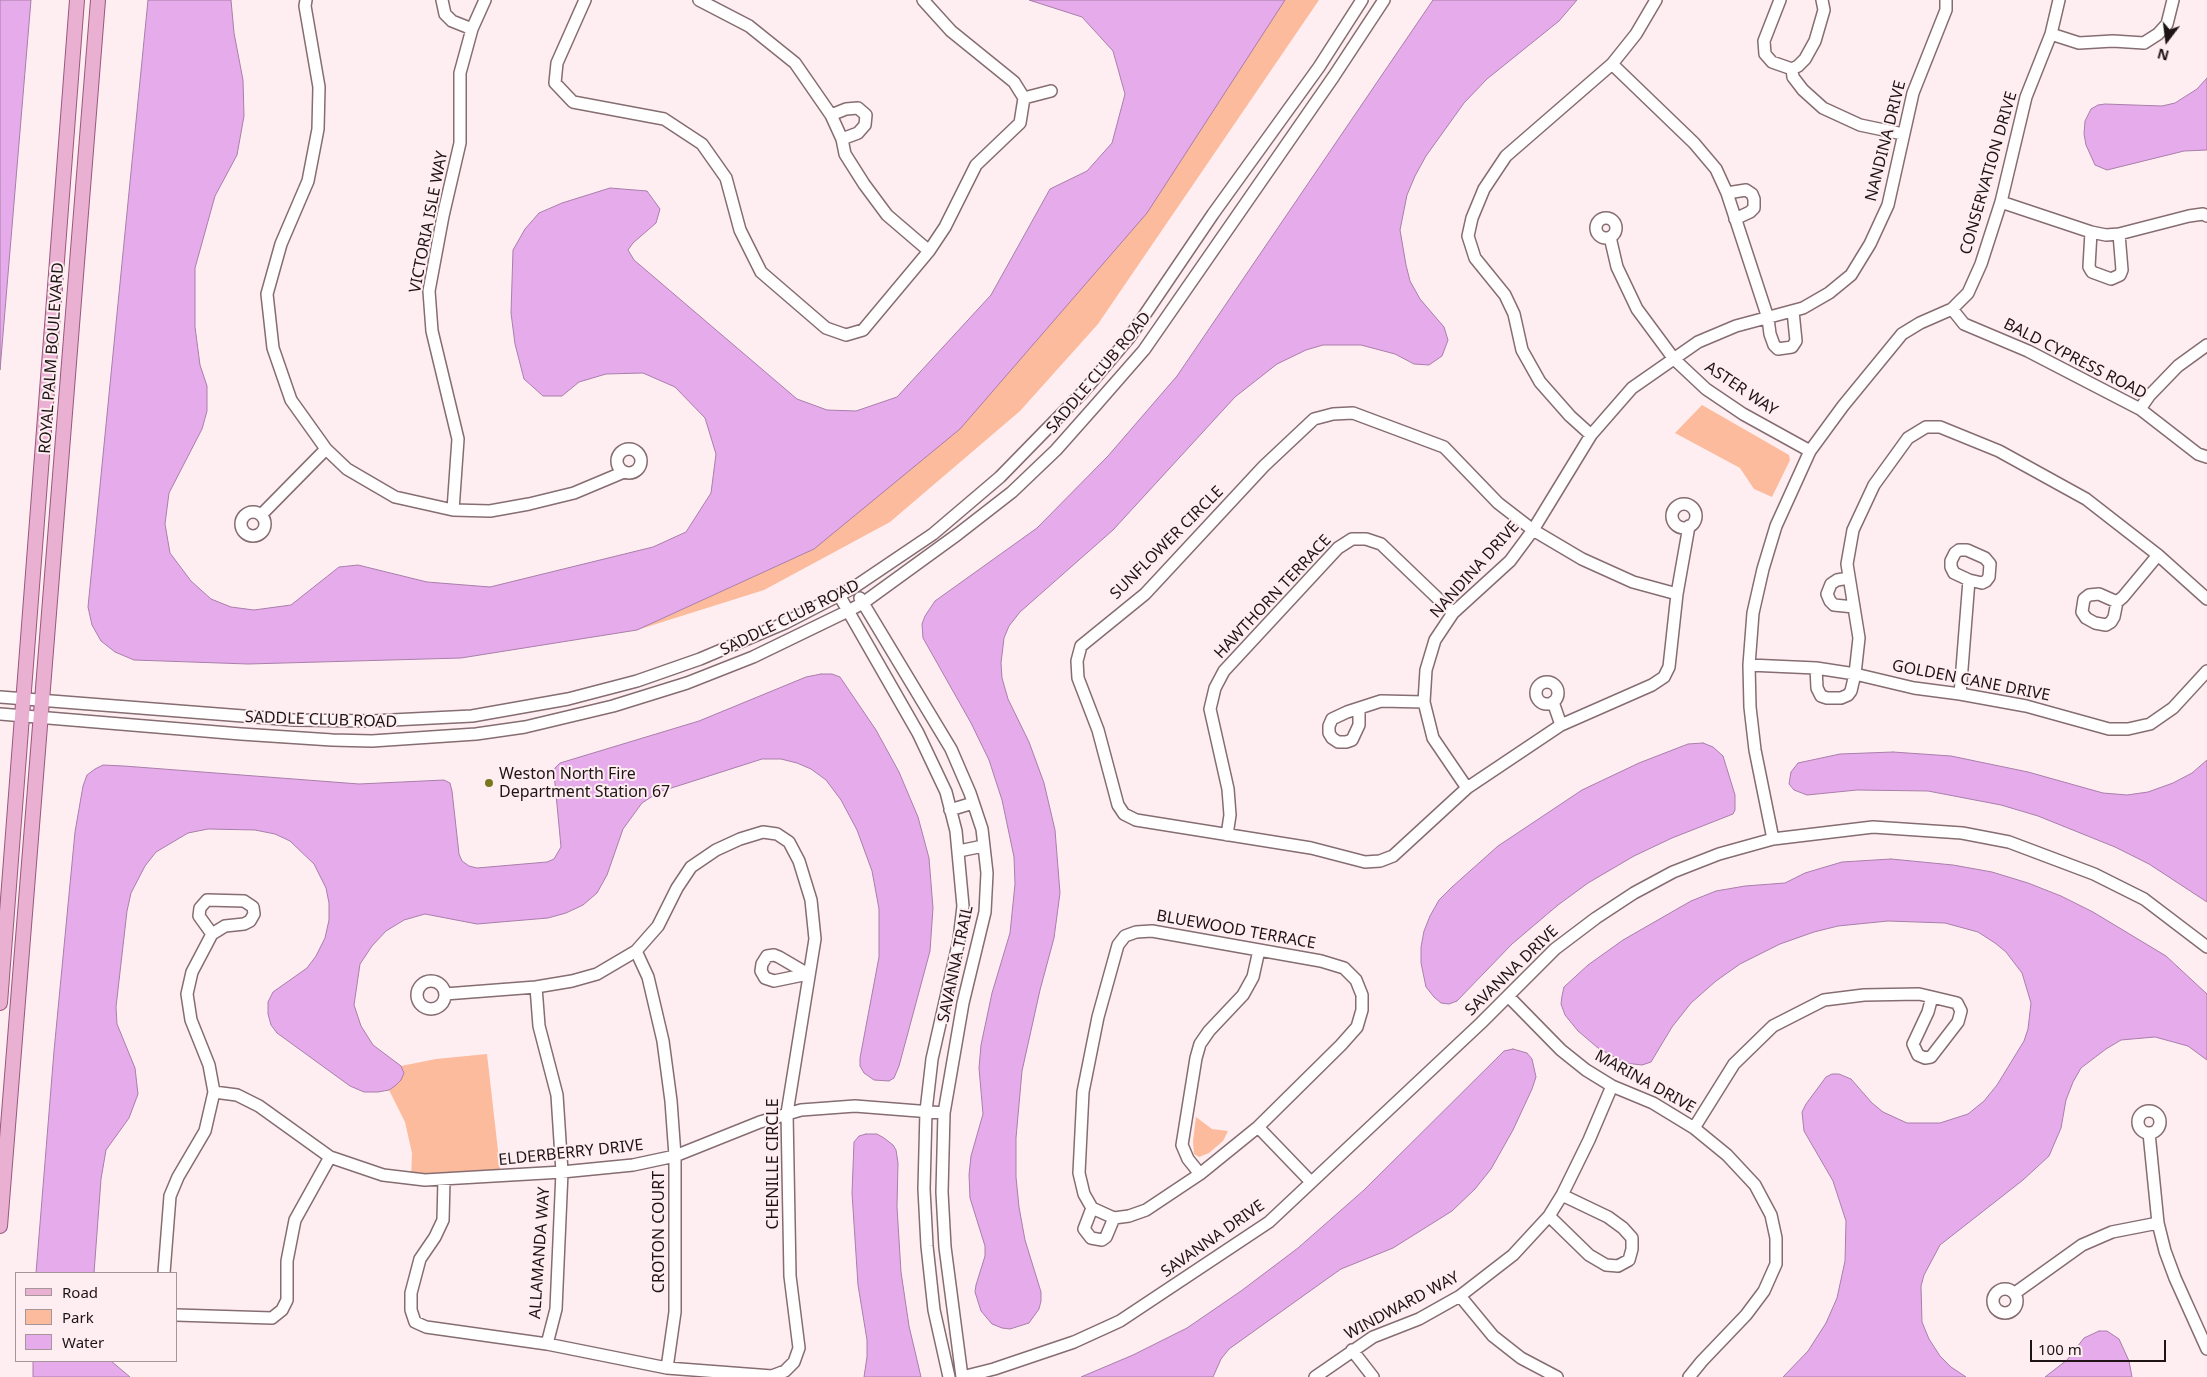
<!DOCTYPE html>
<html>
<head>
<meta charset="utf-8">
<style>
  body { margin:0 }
  #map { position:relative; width:2207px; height:1377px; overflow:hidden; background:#ffeef1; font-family:"Noto Sans",sans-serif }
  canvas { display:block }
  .legend { position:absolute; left:15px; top:1272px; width:162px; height:90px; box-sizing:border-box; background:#ffeef1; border:1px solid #a59799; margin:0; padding:6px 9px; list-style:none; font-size:15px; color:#1e1416 }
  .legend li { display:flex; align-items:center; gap:10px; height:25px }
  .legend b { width:25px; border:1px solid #a59799 }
  .north { position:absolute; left:2142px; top:15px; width:50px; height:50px; -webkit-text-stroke:4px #ffeef1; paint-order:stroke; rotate:195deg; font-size:14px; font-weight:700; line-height:20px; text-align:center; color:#1e1416 }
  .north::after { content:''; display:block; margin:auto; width:18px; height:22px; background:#1e1416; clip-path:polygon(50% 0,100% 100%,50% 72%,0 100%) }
  .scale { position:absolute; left:2030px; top:1340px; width:136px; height:22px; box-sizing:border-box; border:2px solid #1e1416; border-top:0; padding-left:6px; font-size:15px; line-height:18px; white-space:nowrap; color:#1e1416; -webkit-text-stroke:4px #ffeef1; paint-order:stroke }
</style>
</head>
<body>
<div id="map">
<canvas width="2207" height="1377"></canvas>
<ul class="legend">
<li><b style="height:6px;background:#e9b0d2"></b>Road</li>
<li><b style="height:14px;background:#fbbb9c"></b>Park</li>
<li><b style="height:14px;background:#e5abea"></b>Water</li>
</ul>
<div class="north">N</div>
<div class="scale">100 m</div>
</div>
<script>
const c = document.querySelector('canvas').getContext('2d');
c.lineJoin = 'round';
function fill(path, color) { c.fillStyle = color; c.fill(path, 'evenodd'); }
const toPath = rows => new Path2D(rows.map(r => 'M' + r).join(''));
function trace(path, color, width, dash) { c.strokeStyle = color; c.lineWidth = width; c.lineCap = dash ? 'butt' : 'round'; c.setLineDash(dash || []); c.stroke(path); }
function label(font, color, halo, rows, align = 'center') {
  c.font = font + ' "Noto Sans",sans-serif'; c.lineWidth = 4; c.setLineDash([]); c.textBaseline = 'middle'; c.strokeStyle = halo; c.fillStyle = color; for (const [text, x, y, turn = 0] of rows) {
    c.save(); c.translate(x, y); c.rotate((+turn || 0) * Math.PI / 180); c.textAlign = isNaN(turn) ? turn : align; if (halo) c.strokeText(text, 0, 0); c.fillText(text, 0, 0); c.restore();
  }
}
const green = toPath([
  [1285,0,1319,0,1098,324,1020,411,890,522,764,590,637,630,814,549],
  [1702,405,1789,455,1790,460,1772,497,1754,489,1740,468,1675,433],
  [487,1054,501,1177,411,1179,412,1153,405,1122,389,1090,395,1086,404,1073,401,1066,436,1059],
  [1196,1117,1212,1129,1228,1131,1223,1141,1209,1153,1199,1157,1194,1154,1193,1141]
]);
const water = toPath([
  [0,0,31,0,0,370,0,0],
  [148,0,231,0,234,33,243,80,244,116,237,155,215,196,195,268,195,327,200,365,207,386,207,411,202,429,169,493,165,524,170,553,191,581,211,599,231,607,254,610,291,605,339,567,358,565,427,582,490,587,653,547,686,532,711,493,716,454,705,418,675,387,643,373,606,374,579,382,562,396,543,396,524,379,515,344,511,313,513,250,525,229,539,213,562,203,610,188,647,191,660,209,656,223,633,243,628,250,634,260,797,399,827,410,856,411,897,397,991,295,1050,189,1087,171,1112,143,1125,94,1113,51,1082,17,1029,0,1285,0,1147,213,960,429,814,549,637,630,461,658,248,664,134,660,115,652,101,641,92,625,88,607,148,0],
  [1433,0,1577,0,1559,21,1487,79,1464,103,1426,156,1415,176,1407,195,1400,230,1406,265,1410,281,1420,299,1444,327,1448,340,1442,356,1429,365,1414,364,1395,354,1361,345,1323,345,1306,350,1277,364,1235,397,1113,530,1020,612,1009,626,1004,638,1001,663,1002,678,1008,699,1029,742,1044,783,1055,830,1060,893,1054,938,1040,990,1022,1071,1016,1138,1016,1177,1019,1207,1025,1240,1041,1292,1041,1301,1039,1309,1029,1323,1010,1329,1002,1328,992,1324,981,1311,975,1292,976,1285,985,1256,985,1246,970,1198,969,1175,971,1156,983,1114,979,1068,981,1045,992,993,1010,933,1015,884,1014,857,1002,800,989,760,971,723,923,638,922,624,925,616,935,601,1037,528,1108,456,1177,376,1433,0],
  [2207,78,2207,150,2184,151,2107,170,2095,165,2086,145,2084,134,2085,121,2091,109,2098,105,2105,104,2162,106,2175,103,2197,89,2207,78],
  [821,674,832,674,840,677,876,730,899,772,918,817,929,858,933,908,930,951,899,1066,894,1078,889,1081,874,1080,864,1073,860,1066,860,1058,879,957,879,909,872,871,857,830,841,800,826,780,811,769,797,763,781,759,762,759,659,792,642,803,623,829,607,875,597,893,583,905,566,913,548,918,477,924,425,914,404,920,386,931,372,946,360,964,354,1005,361,1026,373,1045,401,1066,404,1073,401,1080,395,1086,389,1090,378,1092,364,1092,350,1086,277,1033,271,1025,268,1014,268,1002,273,992,307,968,316,956,325,938,329,920,329,903,326,888,314,864,290,841,275,834,255,830,208,829,188,833,156,852,145,866,131,893,127,911,116,1007,117,1024,135,1068,138,1094,129,1118,106,1150,101,1179,94,1273,36,1273,54,1051,75,832,83,786,87,775,95,769,103,765,124,766,359,784,444,780,450,783,452,791,459,854,462,861,469,866,477,868,547,862,554,859,561,847,554,773,555,768,560,763,699,721,806,677,821,674],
  [1703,743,1713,747,1723,756,1735,795,1735,810,1733,814,1672,838,1634,856,1588,883,1558,905,1512,944,1457,1001,1449,1004,1441,1003,1434,997,1426,987,1421,963,1421,947,1424,931,1430,916,1439,900,1452,887,1498,846,1582,790,1639,763,1688,744,1703,743],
  [1893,752,1951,756,2028,772,2103,793,2127,795,2148,792,2173,783,2192,773,2207,760,2207,902,2149,864,2115,847,2038,816,2001,805,1928,791,1857,790,1807,795,1794,790,1789,784,1791,772,1798,763,1840,754,1893,752],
  [1891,859,1953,865,1992,872,2028,883,2061,896,2093,912,2166,956,2207,994,2207,1060,2188,1046,2155,1037,2121,1040,2106,1049,2081,1068,2073,1082,2066,1100,2061,1128,2049,1156,2023,1180,1940,1245,1924,1275,1921,1286,1922,1322,1929,1339,1940,1356,1951,1367,1966,1377,1783,1377,1808,1351,1826,1323,1837,1298,1845,1261,1846,1221,1833,1181,1804,1131,1802,1112,1806,1104,1826,1077,1832,1074,1839,1074,1851,1079,1872,1103,1883,1112,1907,1123,1940,1123,1968,1114,1984,1101,1997,1085,2024,1041,2028,1029,2031,1003,2022,973,2006,952,1995,943,1978,932,1945,923,1888,921,1838,926,1814,932,1780,944,1740,964,1716,981,1691,1003,1672,1027,1651,1062,1642,1065,1625,1063,1598,1048,1578,1031,1565,1015,1561,1004,1562,996,1564,987,1588,965,1623,940,1691,901,1716,891,1745,886,1785,883,1805,873,1842,862,1891,859],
  [1513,1049,1527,1053,1532,1059,1536,1077,1532,1089,1513,1130,1491,1169,1475,1189,1452,1211,1393,1248,1341,1269,1324,1281,1229,1349,1221,1359,1213,1377,1081,1377,1133,1355,1187,1328,1241,1291,1298,1248,1364,1190,1504,1051,1513,1049],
  [866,1134,877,1134,884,1138,893,1145,896,1150,898,1163,897,1207,901,1272,909,1326,921,1377,864,1377,867,1357,867,1340,858,1285,852,1193,854,1142,859,1136,866,1134],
  [2099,1331,2107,1331,2119,1339,2129,1361,2132,1377,2045,1377,2067,1360,2084,1338,2099,1331],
  [33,1361,111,1361,130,1377,33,1377,33,1361]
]);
const minor = toPath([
  [306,0,305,6,319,87,318,129,308,181,281,244,267,294,273,348,291,400,326,449,347,469,395,497,453,510,490,511,529,504,574,493,624,472],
  [442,0,445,14,452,21,472,29],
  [585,0,557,63,555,83,573,102,664,119,702,144,726,178,740,230,761,272,826,328,846,335,863,330,929,251,945,227,976,165,1020,123,1024,98,1014,82,951,31,923,0],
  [699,0,749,26,795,63,831,115,842,139,845,154,864,184,887,215,929,251],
  [1780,0,1764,41,1765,54,1772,62,1792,69,1798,66,1805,59,1815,41,1824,10,1822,0],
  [2051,34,2079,43,2113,41,2144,43,2158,34,2167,24,2173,0],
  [1612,64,1694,143,1716,169,1727,193,1768,318,1770,334,1774,345,1778,349,1792,347,1796,341,1793,311],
  [1792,69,1793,77,1803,90,1823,108,1860,125,1903,134],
  [1024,98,1051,91],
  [831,115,846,109,858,108,866,115,865,125,858,133,842,139],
  [1727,193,1746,190,1752,194,1754,199,1754,208,1750,212,1735,219],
  [2001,202,2091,232,2106,235,2119,234,2189,216,2203,214,2207,216],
  '1596 228a10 10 0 1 1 20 0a10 10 0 1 1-20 0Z',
  [2091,232,2089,267,2092,272,2111,279,2120,275,2122,270,2119,234],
  [1610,237,1617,267,1637,309,1674,359,1706,389,1743,414,1810,451],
  [1952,309,1964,324,2028,351,2140,409,2198,454,2207,457],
  [2140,409,2149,396,2178,366,2207,345],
  [1591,435,1570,416,1540,382,1522,350,1514,314,1505,295,1475,258,1468,236,1472,218,1484,189,1506,156,1612,64,1636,34,1656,0],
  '617 461a12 12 0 1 1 24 0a12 12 0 1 1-24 0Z',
  '1672 516a12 12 0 1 1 24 0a12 12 0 1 1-24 0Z',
  [453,510,458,439,432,331,429,291,443,216,460,143,460,73,472,29,485,0],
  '241 524a12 12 0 1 1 24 0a12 12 0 1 1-24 0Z',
  [261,515,326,449],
  [1849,578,1837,580,1831,584,1827,594,1830,601,1834,605,1854,607],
  [1677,594,1633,582,1582,559,1533,530,1498,503,1444,447,1353,413,1333,414,1314,419,1264,466,1145,594,1081,646,1077,661,1078,678,1098,730,1118,805,1124,814,1136,820,1311,848,1365,862,1380,861,1393,856,1467,788,1561,725,1652,685,1664,677,1669,667,1677,594,1689,526],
  [839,595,918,733,946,792,956,831,963,906,959,940,932,1059,926,1111,924,1189,927,1246,934,1310,949,1377],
  [860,598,951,749,970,793,982,829,987,873,985,912,963,1003,944,1113,942,1192,945,1247,962,1377],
  [2117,602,2114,617,2111,622,2106,625,2095,623,2086,618,2082,612,2084,599,2089,595,2099,594,2117,602,2123,597,2158,555],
  [1749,665,1816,668,1855,674,1914,688,1960,694,2026,706,2109,729,2128,729,2150,724,2173,708,2207,671],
  [1816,668,1817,688,1821,696,1827,698,1841,698,1848,695,1851,691,1855,674,1859,638,1847,564,1853,530,1874,485,1908,438,1926,427,1940,427,1999,451,2086,499,2158,555,2207,599],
  '1536 693a11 11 0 1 1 22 0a11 11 0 1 1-22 0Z',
  [1960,694,1969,580,1954,573,1951,567,1951,561,1955,553,1959,550,1967,550,1985,558,1990,564,1989,577,1986,581,1982,583,1969,580],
  [0,697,294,720,372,721,472,716,568,699,637,681,700,659,785,623,853,588,933,534,1000,477,1084,391,1129,338,1213,214,1319,67,1362,0],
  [1553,702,1561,725],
  [1359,708,1359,725,1352,740,1346,742,1338,742,1332,738,1329,733,1329,726,1332,719,1347,712,1381,701,1424,702],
  [0,714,241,734,332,740,372,741,476,734,525,727,613,706,687,683,753,657,848,611,863,603,958,534,1012,492,1056,450,1095,406,1144,350,1334,76,1384,0],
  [1467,788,1433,738,1424,702,1426,670,1435,640,1453,613,1510,561,1533,530,1591,435,1632,388,1698,342,1736,326,1803,308,1829,293,1851,275,1870,244,1888,205,1913,93,1946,10,1946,0],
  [950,810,973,803],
  [1227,835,1230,815,1228,789,1210,709,1215,688,1224,671,1338,548,1352,539,1366,539,1381,544,1453,613],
  [1773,839,1755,750,1750,707,1749,665,1753,613,1763,569,1776,526,1810,451,1843,406,1902,334,1920,323,1952,309,1968,293,1981,264,2001,202,2026,97,2051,34,2059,0],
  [959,851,983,846],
  [1152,931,1321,961,1344,968,1356,980,1362,995,1362,1010,1357,1027,1341,1045,1258,1127,1200,1174,1146,1210,1129,1216,1114,1218,1092,1208,1084,1194,1079,1173,1083,1092,1098,1017,1118,945,1125,936,1136,932,1152,931],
  [636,951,648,977,663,1041,671,1101,675,1156,675,1312,667,1368],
  [774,955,779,957,808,974,774,981,765,978,761,971,762,964,767,956,774,955],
  '417 995a14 14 0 1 1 28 0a14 14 0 1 1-28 0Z',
  [536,987,539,1026,557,1095,562,1172,556,1309,547,1344],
  [1508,996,1561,1050,1586,1070,1612,1086,1653,1103,1694,1128,1727,1155,1755,1185,1771,1215,1776,1238,1776,1264,1764,1291,1746,1315,1702,1361,1689,1377],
  [214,1092,237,1095,259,1106,330,1157,383,1175,425,1180,562,1172,633,1165,675,1156,760,1122,801,1110,855,1106,944,1113],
  '2138 1122a11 11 0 1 1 22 0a11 11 0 1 1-22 0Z',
  [1258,1127,1311,1182],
  [1694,1128,1734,1064,1773,1026,1824,1000,1864,995,1919,994,1932,997,1957,1003,1961,1011,1958,1022,1931,1057,1925,1058,1918,1055,1913,1044,1928,1012,1932,997],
  [2149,1133,2158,1223,2165,1251,2175,1278,2207,1349],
  [1200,1174,1188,1159,1182,1145,1196,1058,1200,1044,1209,1031,1243,995,1253,977,1259,950],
  [444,1180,443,1220,435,1237,420,1259,411,1293,411,1310,415,1322,426,1327,547,1344,667,1368,772,1376,785,1371,794,1362,799,1348,790,1276,787,1113,815,939,811,900,799,861,789,842,777,834,763,832,740,839,716,850,691,867,677,888,658,926,636,951,597,974,572,981,536,987,445,994],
  [1092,1208,1084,1229,1091,1238,1102,1240,1106,1237,1114,1218],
  [1549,1216,1589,1255,1606,1265,1618,1266,1629,1260,1632,1249,1632,1238,1623,1228,1608,1217,1562,1195],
  [164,1273,170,1196,178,1177,205,1131,214,1092,209,1065,191,1020,187,994,192,972,212,934,225,926,244,924,250,921,254,914,253,907,244,901,207,900,200,908,199,916,212,934],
  '1993 1301a12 12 0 1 1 24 0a12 12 0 1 1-24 0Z',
  [2015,1293,2082,1245,2112,1232,2158,1223],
  [1460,1296,1493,1336,1521,1358,1557,1377],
  [176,1315,272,1318,282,1310,287,1300,287,1261,295,1220,330,1157],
  [1352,1350,1373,1377],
  [962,1377,994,1369,1074,1342,1120,1321,1269,1222,1481,1023,1555,949,1596,918,1634,893,1673,872,1719,854,1773,839,1873,827,1962,833,2009,842,2094,874,2144,899,2207,947],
  [1315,1377,1373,1337,1419,1319,1460,1296,1513,1255,1549,1216,1562,1195,1589,1140,1612,1086]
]);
const major = toPath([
  [0,1003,77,0],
  [0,1226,98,0]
]);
const markers = [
  [489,783,5,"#77771d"]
];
const streetNames = [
  ["NANDINA DRIVE",1886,141,-76],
  ["CONSERVATION DRIVE",1989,173,-74],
  ["VICTORIA ISLE WAY",429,222,-79],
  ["ROYAL PALM BOULEVARD",52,358,-86],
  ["BALD CYPRESS ROAD",2075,359,27],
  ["SADDLE CLUB ROAD",1099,373,-50],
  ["ASTER WAY",1741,389,34],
  ["SUNFLOWER CIRCLE",1167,543,-45],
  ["NANDINA DRIVE",1475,570,-48],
  ["HAWTHORN TERRACE",1273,597,-47],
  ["SADDLE CLUB ROAD",790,618,-26],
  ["GOLDEN CANE DRIVE",1971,681,11],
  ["SADDLE CLUB ROAD",321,720,2],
  ["BLUEWOOD TERRACE",1236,930,10],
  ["SAVANNA TRAIL",956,964,-78],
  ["SAVANNA DRIVE",1512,971,-44],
  ["MARINA DRIVE",1645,1082,29],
  ["ELDERBERRY DRIVE",571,1153,-6],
  ["CHENILLE CIRCLE",773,1164,-90],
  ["CROTON COURT",659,1232,-90],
  ["SAVANNA DRIVE",1213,1239,-35],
  ["ALLAMANDA WAY",540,1253,-86],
  ["WINDWARD WAY",1402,1306,-28]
];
const poiNames = [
  ["Weston North Fire",499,774],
  ["Department Station 67",499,792]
];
fill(green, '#fbbb9c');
fill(water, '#e5abea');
trace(water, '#a97eaa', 1);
trace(minor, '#856d71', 14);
trace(major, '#99587d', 16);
trace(minor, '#fff', 11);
trace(major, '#e9b0d2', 14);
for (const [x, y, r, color] of markers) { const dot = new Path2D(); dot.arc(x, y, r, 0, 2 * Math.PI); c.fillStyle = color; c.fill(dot); trace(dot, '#ffeef1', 2); }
label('16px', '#1e1416', '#ffeef1', streetNames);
label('16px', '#1e1416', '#ffeef1', poiNames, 'left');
</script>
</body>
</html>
